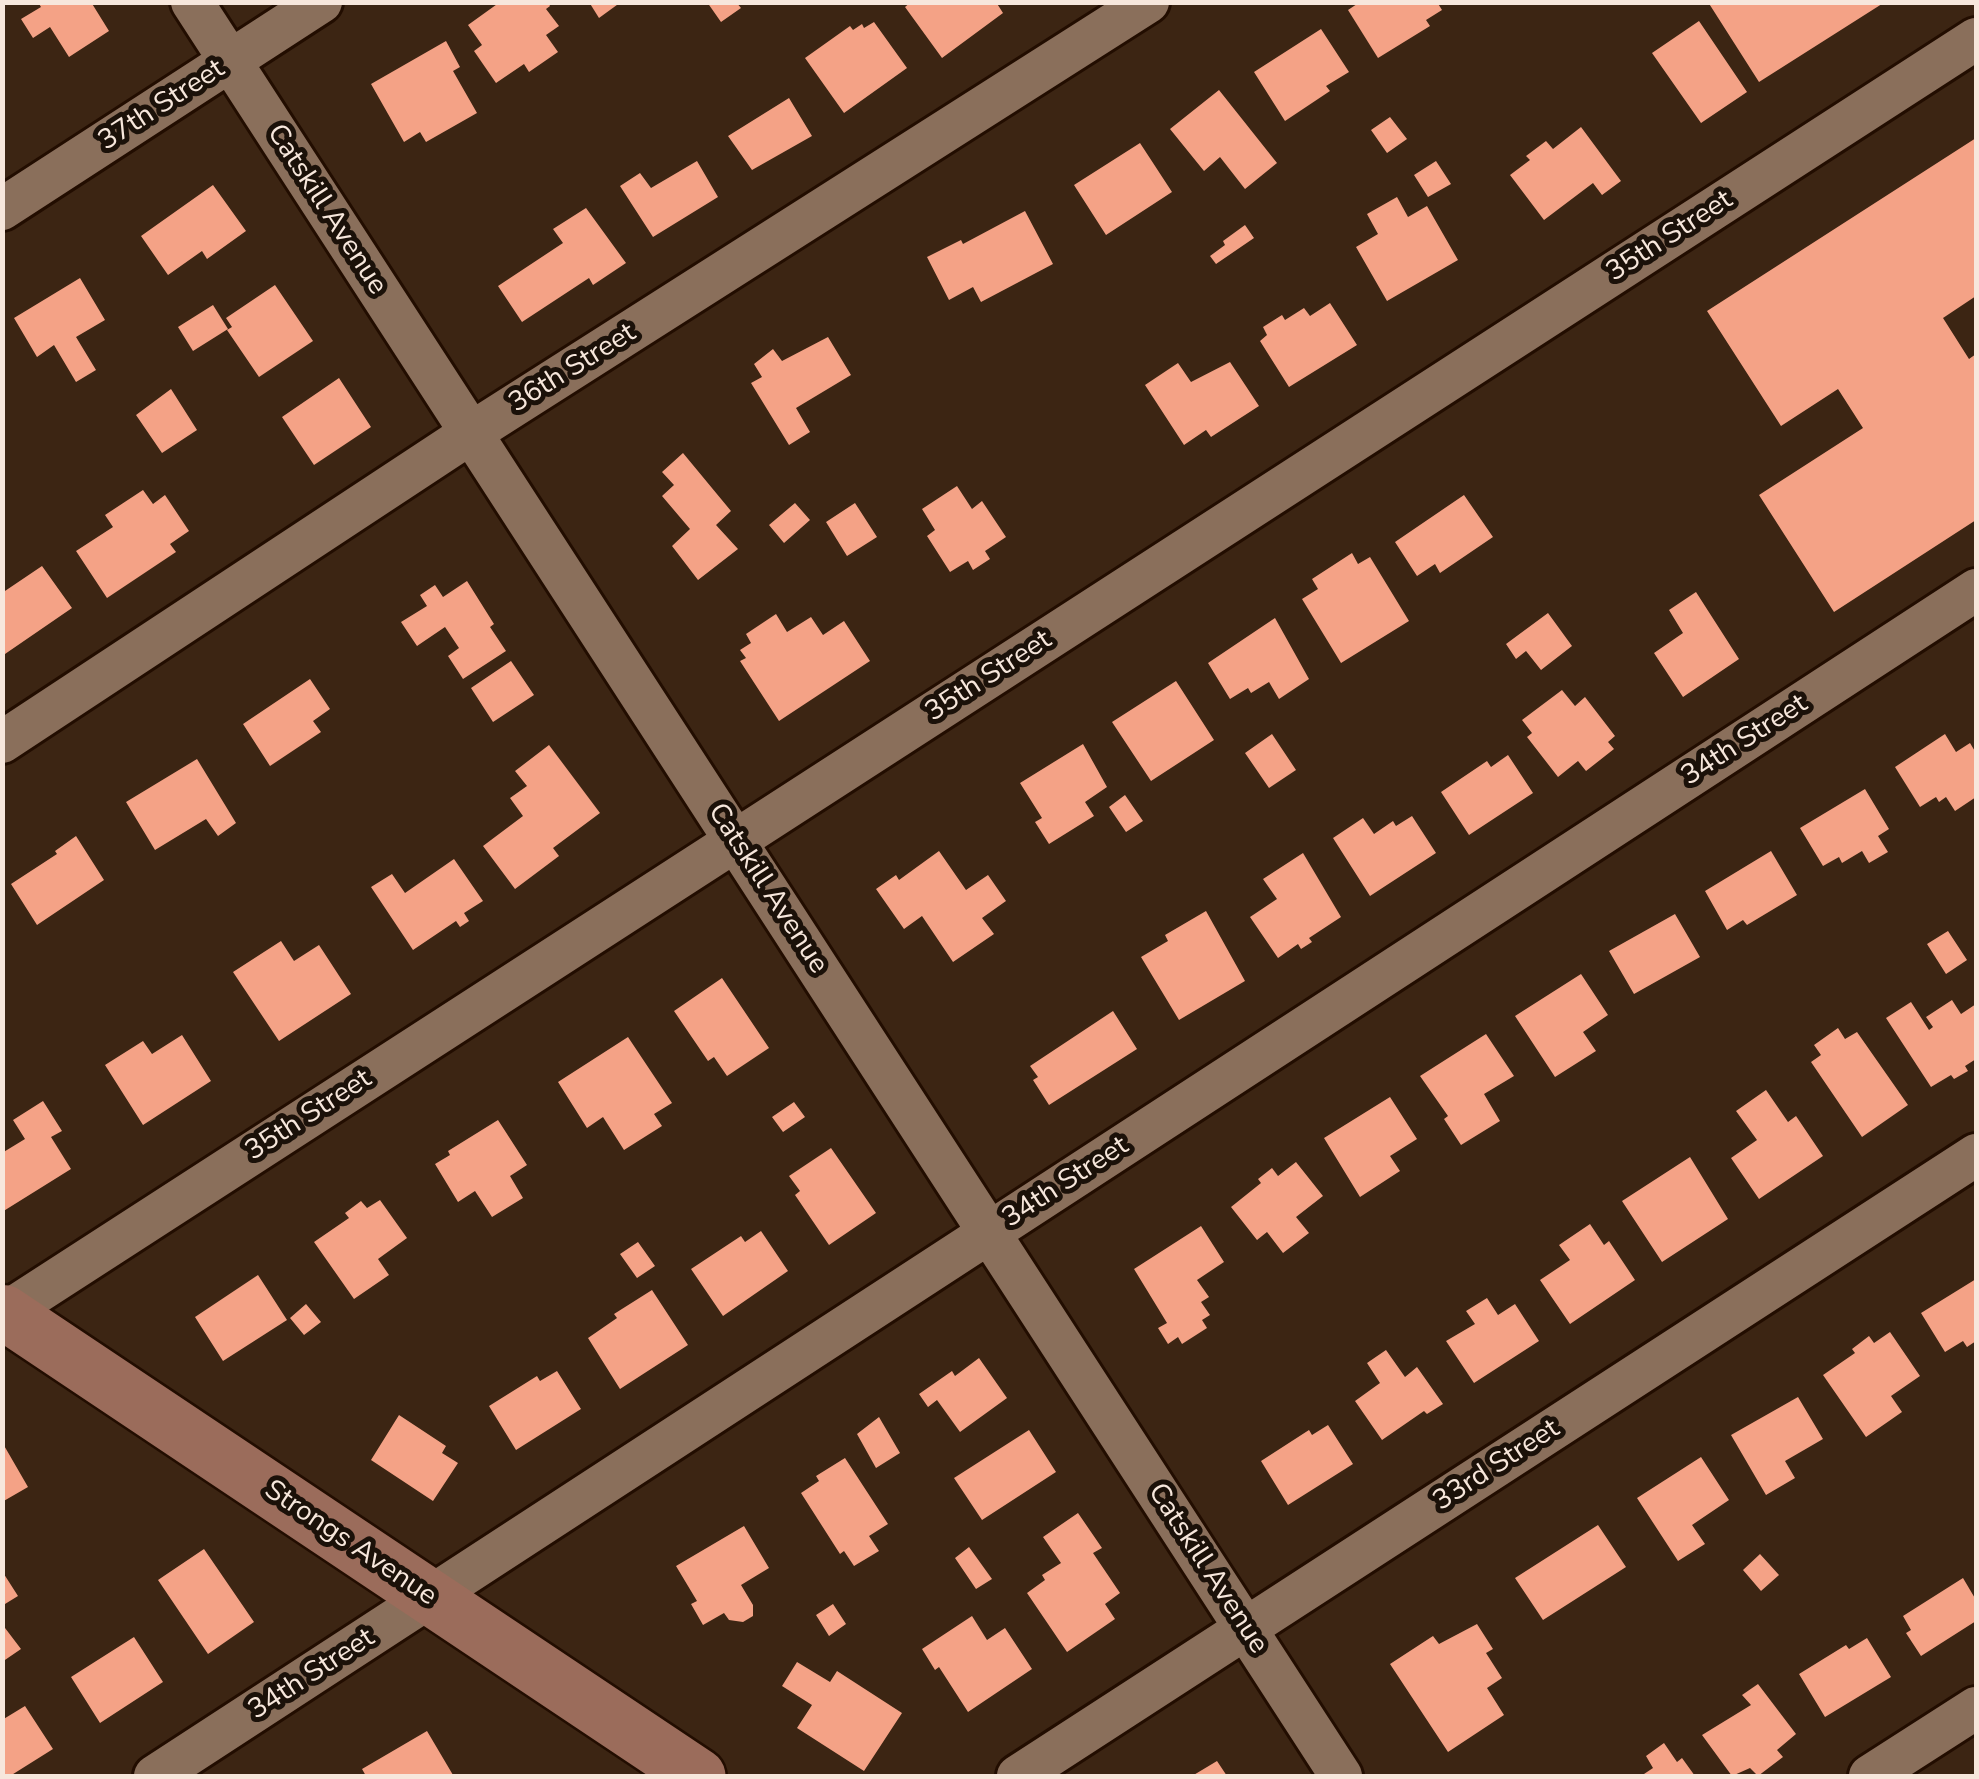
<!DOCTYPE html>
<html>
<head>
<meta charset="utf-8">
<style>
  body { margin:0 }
  #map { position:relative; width:1979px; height:1779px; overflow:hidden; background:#3c2513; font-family:"Nunito Sans",sans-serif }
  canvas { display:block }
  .frame { position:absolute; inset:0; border:5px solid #f7e7dc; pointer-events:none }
</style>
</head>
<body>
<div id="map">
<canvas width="1979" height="1779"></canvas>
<div class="frame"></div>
</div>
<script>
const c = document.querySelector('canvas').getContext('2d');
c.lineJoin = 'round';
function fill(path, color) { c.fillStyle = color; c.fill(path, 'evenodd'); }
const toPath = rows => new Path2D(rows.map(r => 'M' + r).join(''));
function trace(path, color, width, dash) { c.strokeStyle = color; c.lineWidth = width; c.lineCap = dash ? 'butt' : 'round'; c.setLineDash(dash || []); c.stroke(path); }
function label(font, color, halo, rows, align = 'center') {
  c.font = font + ' "Nunito Sans",sans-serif'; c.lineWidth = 10; c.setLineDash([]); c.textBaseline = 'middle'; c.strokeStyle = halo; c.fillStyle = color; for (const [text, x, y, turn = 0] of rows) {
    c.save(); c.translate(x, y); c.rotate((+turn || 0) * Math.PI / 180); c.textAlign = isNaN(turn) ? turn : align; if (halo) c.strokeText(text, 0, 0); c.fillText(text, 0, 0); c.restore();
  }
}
const building = toPath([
  [38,2,91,2,109,31,69,57,50,27,33,38,21,19,41,7],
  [500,2,548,2,550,6,546,9,559,26,546,35,558,52,529,72,524,64,496,83,474,51,482,45,468,25],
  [589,2,621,2,599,18],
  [707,2,736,2,741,8,721,22],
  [911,2,996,2,1003,13,942,58,905,7],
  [1360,2,1437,2,1442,10,1426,20,1430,26,1378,58,1348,10],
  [1708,2,1885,2,1759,82],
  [1699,21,1747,92,1701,123,1652,53],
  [874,22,907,68,844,113,805,58,850,26,853,30,862,24,864,28],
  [1321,29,1349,72,1326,86,1330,91,1285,121,1254,72],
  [446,41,460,67,453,71,477,113,426,142,420,132,404,142,371,84],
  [1219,90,1277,163,1245,189,1220,157,1204,171,1170,129],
  [789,98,812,136,752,170,728,136],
  [1390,117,1407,139,1387,153,1371,130],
  [1581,127,1621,181,1602,195,1593,183,1544,220,1510,175,1530,160,1526,156,1546,141,1553,149],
  [1976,138,1976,296,1943,318,1969,359,1976,354,1976,520,1834,612,1759,495,1863,428,1838,389,1781,426,1707,311],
  [1140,143,1172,192,1106,235,1074,185],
  [697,161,718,197,653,237,620,186,640,173,651,188],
  [1436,161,1451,184,1428,197,1414,175],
  [213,185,246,231,207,259,202,251,168,275,141,236],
  [1397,197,1408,217,1427,206,1458,260,1387,301,1356,247,1378,234,1367,214],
  [586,208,626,263,593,285,589,278,522,322,498,286,563,243,553,229],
  [1025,211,1053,264,981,302,973,287,949,300,927,257,961,240,963,244],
  [1245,225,1254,238,1216,264,1210,256,1225,245,1223,241],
  [80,278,105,320,76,337,96,370,76,382,54,345,37,357,14,318],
  [275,285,313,341,259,377,227,330,232,327,226,318],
  [1330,303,1357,345,1289,387,1260,341,1267,335,1263,327,1282,315,1285,320,1304,308,1310,316],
  [213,305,228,329,193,351,178,327],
  [828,337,851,375,796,408,810,432,789,445,751,383,762,377,754,364,773,349,782,361],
  [1230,362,1259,406,1211,437,1206,430,1184,445,1145,385,1178,363,1191,382],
  [339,378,371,427,314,465,282,417],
  [171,389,197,430,162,453,136,415],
  [683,453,731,511,716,525,738,549,698,580,672,546,690,529,662,496,674,485,662,472],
  [957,486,972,509,982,501,1006,537,985,551,990,559,973,570,968,561,950,572,927,536,935,530,922,509],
  [143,490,153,504,165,495,189,531,170,544,176,552,107,598,76,551,113,527,105,515],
  [1464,495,1493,537,1440,573,1435,564,1417,576,1395,542],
  [795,503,810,520,784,543,769,525],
  [855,503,877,537,847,556,826,522],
  [1352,553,1358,564,1370,557,1409,621,1341,663,1302,599,1318,589,1312,579],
  [42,566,72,608,5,654,2,593],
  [467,581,494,624,490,627,506,651,463,679,448,656,459,648,445,627,417,646,401,622,427,606,420,595,435,585,443,597],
  [1696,592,1739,659,1683,697,1654,653,1683,633,1669,610],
  [1548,613,1572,646,1541,670,1526,651,1516,659,1506,644],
  [776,614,787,632,811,617,823,635,844,621,870,661,779,721,740,661,746,658,740,650,751,643,746,634],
  [1275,618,1309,679,1279,699,1269,682,1251,693,1248,688,1230,699,1208,663],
  [511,661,534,695,493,722,471,688],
  [310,679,330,709,313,721,321,732,270,766,243,724],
  [1176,681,1214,740,1151,781,1112,722],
  [1562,690,1575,706,1585,697,1615,736,1608,742,1614,749,1586,771,1578,761,1558,777,1527,737,1532,733,1522,720],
  [1272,734,1296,770,1269,788,1245,753],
  [1945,734,1956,752,1970,743,1976,753,1976,797,1955,811,1946,797,1939,802,1936,797,1920,807,1895,767],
  [1083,744,1107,787,1085,802,1094,816,1049,844,1035,822,1042,818,1020,783],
  [549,745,600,813,553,848,559,856,515,889,483,846,523,816,510,798,527,786,515,771],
  [1508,755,1533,793,1469,835,1441,792,1487,761,1491,767],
  [197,759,236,823,218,836,206,819,155,850,126,802],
  [1865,789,1889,829,1878,836,1888,852,1869,863,1862,851,1842,863,1839,857,1823,866,1800,828],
  [1125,795,1143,821,1126,832,1109,807],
  [1412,816,1436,853,1370,896,1333,838,1363,818,1374,834,1393,821,1396,826],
  [76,836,104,880,37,925,11,884,57,854,55,851],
  [939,851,966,890,988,875,1006,901,982,918,994,934,953,962,922,916,904,929,876,889,896,875,899,880],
  [1771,851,1797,895,1747,925,1743,920,1727,930,1705,891],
  [1303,853,1341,917,1309,938,1312,942,1301,949,1298,944,1278,958,1250,917,1277,899,1263,879],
  [454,859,483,901,464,913,469,921,460,927,456,921,413,950,371,887,392,874,405,893],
  [1206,911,1245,981,1179,1020,1141,957,1168,941,1165,935],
  [1675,914,1700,957,1634,994,1609,951],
  [1948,931,1967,960,1946,974,1927,944],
  [281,941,294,961,319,945,351,994,279,1041,233,972],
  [1581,974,1608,1015,1583,1032,1596,1051,1555,1077,1515,1016],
  [722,978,769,1048,727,1076,714,1057,708,1061,674,1011],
  [1952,1000,1961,1014,1976,1004,1976,1059,1965,1066,1968,1071,1954,1079,1951,1075,1931,1087,1886,1018,1911,1002,1929,1030,1933,1027,1926,1017],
  [1113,1011,1137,1049,1049,1105,1033,1080,1038,1077,1030,1066],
  [1838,1028,1845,1039,1857,1032,1908,1105,1862,1137,1811,1062,1821,1055,1814,1045],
  [1486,1034,1514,1076,1484,1094,1500,1121,1461,1145,1444,1119,1448,1116,1420,1076],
  [182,1035,211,1081,143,1125,105,1065,143,1041,152,1054],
  [628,1037,672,1103,654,1114,662,1126,624,1150,603,1117,587,1128,558,1082],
  [1766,1090,1788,1122,1796,1116,1823,1156,1759,1199,1731,1158,1757,1140,1736,1111],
  [1390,1097,1417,1139,1390,1156,1400,1171,1360,1197,1324,1138],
  [43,1101,62,1131,51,1137,71,1169,2,1212,2,1153,25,1139,13,1120],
  [794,1102,805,1117,783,1132,772,1117],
  [498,1120,527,1165,510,1176,523,1198,492,1217,475,1191,458,1202,435,1164,450,1155,448,1151],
  [831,1148,876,1213,829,1245,795,1195,800,1191,789,1176],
  [1690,1157,1728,1219,1662,1262,1622,1201],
  [1296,1162,1323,1196,1296,1217,1309,1233,1283,1253,1267,1232,1257,1240,1231,1207,1261,1183,1258,1179,1272,1168,1278,1176],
  [380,1200,407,1238,378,1259,389,1275,354,1299,314,1242,349,1218,345,1213,361,1201,367,1208],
  [1590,1224,1604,1245,1609,1241,1635,1280,1570,1324,1540,1280,1570,1260,1559,1245],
  [1201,1226,1224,1262,1197,1280,1209,1297,1201,1302,1210,1315,1202,1320,1207,1328,1182,1344,1178,1337,1168,1344,1158,1328,1167,1323,1134,1269],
  [761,1231,788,1271,723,1316,691,1269,741,1236,745,1242],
  [638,1242,655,1266,637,1278,620,1254],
  [258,1275,287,1320,223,1361,195,1317],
  [1976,1279,1976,1341,1967,1347,1963,1341,1945,1352,1921,1313],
  [652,1290,688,1345,620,1389,588,1338,617,1318,614,1314],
  [1487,1298,1498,1315,1515,1304,1539,1341,1474,1383,1446,1341,1475,1324,1466,1311],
  [306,1304,321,1322,304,1335,290,1318],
  [1890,1332,1920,1376,1891,1396,1902,1412,1866,1437,1823,1375,1855,1353,1852,1349,1869,1336,1874,1343],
  [1386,1350,1405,1377,1417,1367,1443,1404,1427,1414,1424,1411,1382,1440,1355,1401,1380,1383,1367,1363],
  [979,1358,1007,1398,960,1432,937,1400,928,1407,919,1394,952,1371,955,1376],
  [557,1371,581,1409,516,1450,489,1406,537,1376,540,1381],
  [1798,1397,1823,1439,1785,1461,1795,1478,1766,1495,1731,1435],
  [399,1415,446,1446,442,1453,458,1463,433,1501,371,1460],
  [879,1417,900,1453,876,1468,857,1434],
  [1328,1425,1353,1464,1288,1505,1261,1461,1309,1430,1312,1435],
  [1029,1430,1056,1472,982,1520,954,1478],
  [2,1442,28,1487,2,1502],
  [1701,1457,1729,1500,1692,1525,1705,1544,1678,1561,1637,1498],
  [845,1458,888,1524,869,1536,879,1551,854,1566,844,1551,840,1554,801,1493,819,1481,816,1476],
  [1078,1513,1102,1548,1093,1553,1120,1593,1105,1604,1115,1619,1067,1652,1027,1593,1045,1580,1042,1575,1061,1563,1043,1537],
  [1598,1525,1626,1567,1543,1620,1515,1578],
  [744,1526,769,1568,741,1585,753,1605,753,1616,743,1622,729,1620,724,1613,703,1625,691,1604,697,1601,676,1566],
  [969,1547,992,1579,976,1589,955,1558],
  [204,1549,254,1622,208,1654,158,1580],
  [1760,1554,1779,1575,1761,1591,1743,1570],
  [2,1571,18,1596,5,1604,2,1601],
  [1963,1578,1976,1600,1976,1621,1921,1656,1906,1633,1911,1630,1903,1616],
  [833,1604,846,1624,829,1636,816,1615],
  [972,1616,987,1640,1005,1628,1032,1669,968,1712,939,1667,935,1670,922,1649],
  [2,1624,21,1649,2,1662],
  [1477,1624,1493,1649,1486,1653,1502,1678,1487,1688,1504,1715,1448,1752,1390,1664,1433,1636,1439,1644],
  [134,1637,163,1682,100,1723,71,1677],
  [1867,1638,1891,1677,1825,1717,1799,1674,1846,1645,1849,1649],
  [797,1662,830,1682,837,1671,902,1713,864,1771,797,1728,812,1705,782,1686],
  [1758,1684,1796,1734,1777,1750,1783,1757,1758,1776,1750,1768,1732,1776,1702,1735,1751,1705,1742,1695],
  [25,1706,53,1749,10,1776,2,1776,2,1720],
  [427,1731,453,1775,366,1776,362,1769],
  [1664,1743,1677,1762,1682,1758,1695,1776,1641,1776,1653,1768,1646,1756],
  [1217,1761,1227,1776,1192,1776]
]);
const street = toPath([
  [192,2,1341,1776],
  [2,209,321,2],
  [2,742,471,433,1148,2],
  [2,1311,5,1313,1976,39],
  [155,1776,1976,590],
  [1018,1776,1976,1155],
  [1870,1776,1976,1708]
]);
const secondary = toPath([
  [2,1314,5,1313,698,1776]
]);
const streetNames = [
  ["37th Street",162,106,-33],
  ["Catskill Avenue",326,210,57],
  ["35th Street",1670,237,-33],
  ["36th Street",573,369,-32],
  ["35th Street",989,677,-33],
  ["34th Street",1745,741,-33],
  ["Catskill Avenue",767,889,57],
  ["35th Street",309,1116,-33],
  ["34th Street",1066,1183,-33],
  ["33rd Street",1497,1466,-33],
  ["Strongs Avenue",350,1544,34],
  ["Catskill Avenue",1207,1569,57],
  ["34th Street",312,1675,-33]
];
fill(building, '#f4a286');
trace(street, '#220d00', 48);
trace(secondary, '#220d00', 60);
trace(street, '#8a6f5b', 42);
trace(secondary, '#9b6c5b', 55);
label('28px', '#f7e7dc', '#1b1109', streetNames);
</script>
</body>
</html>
